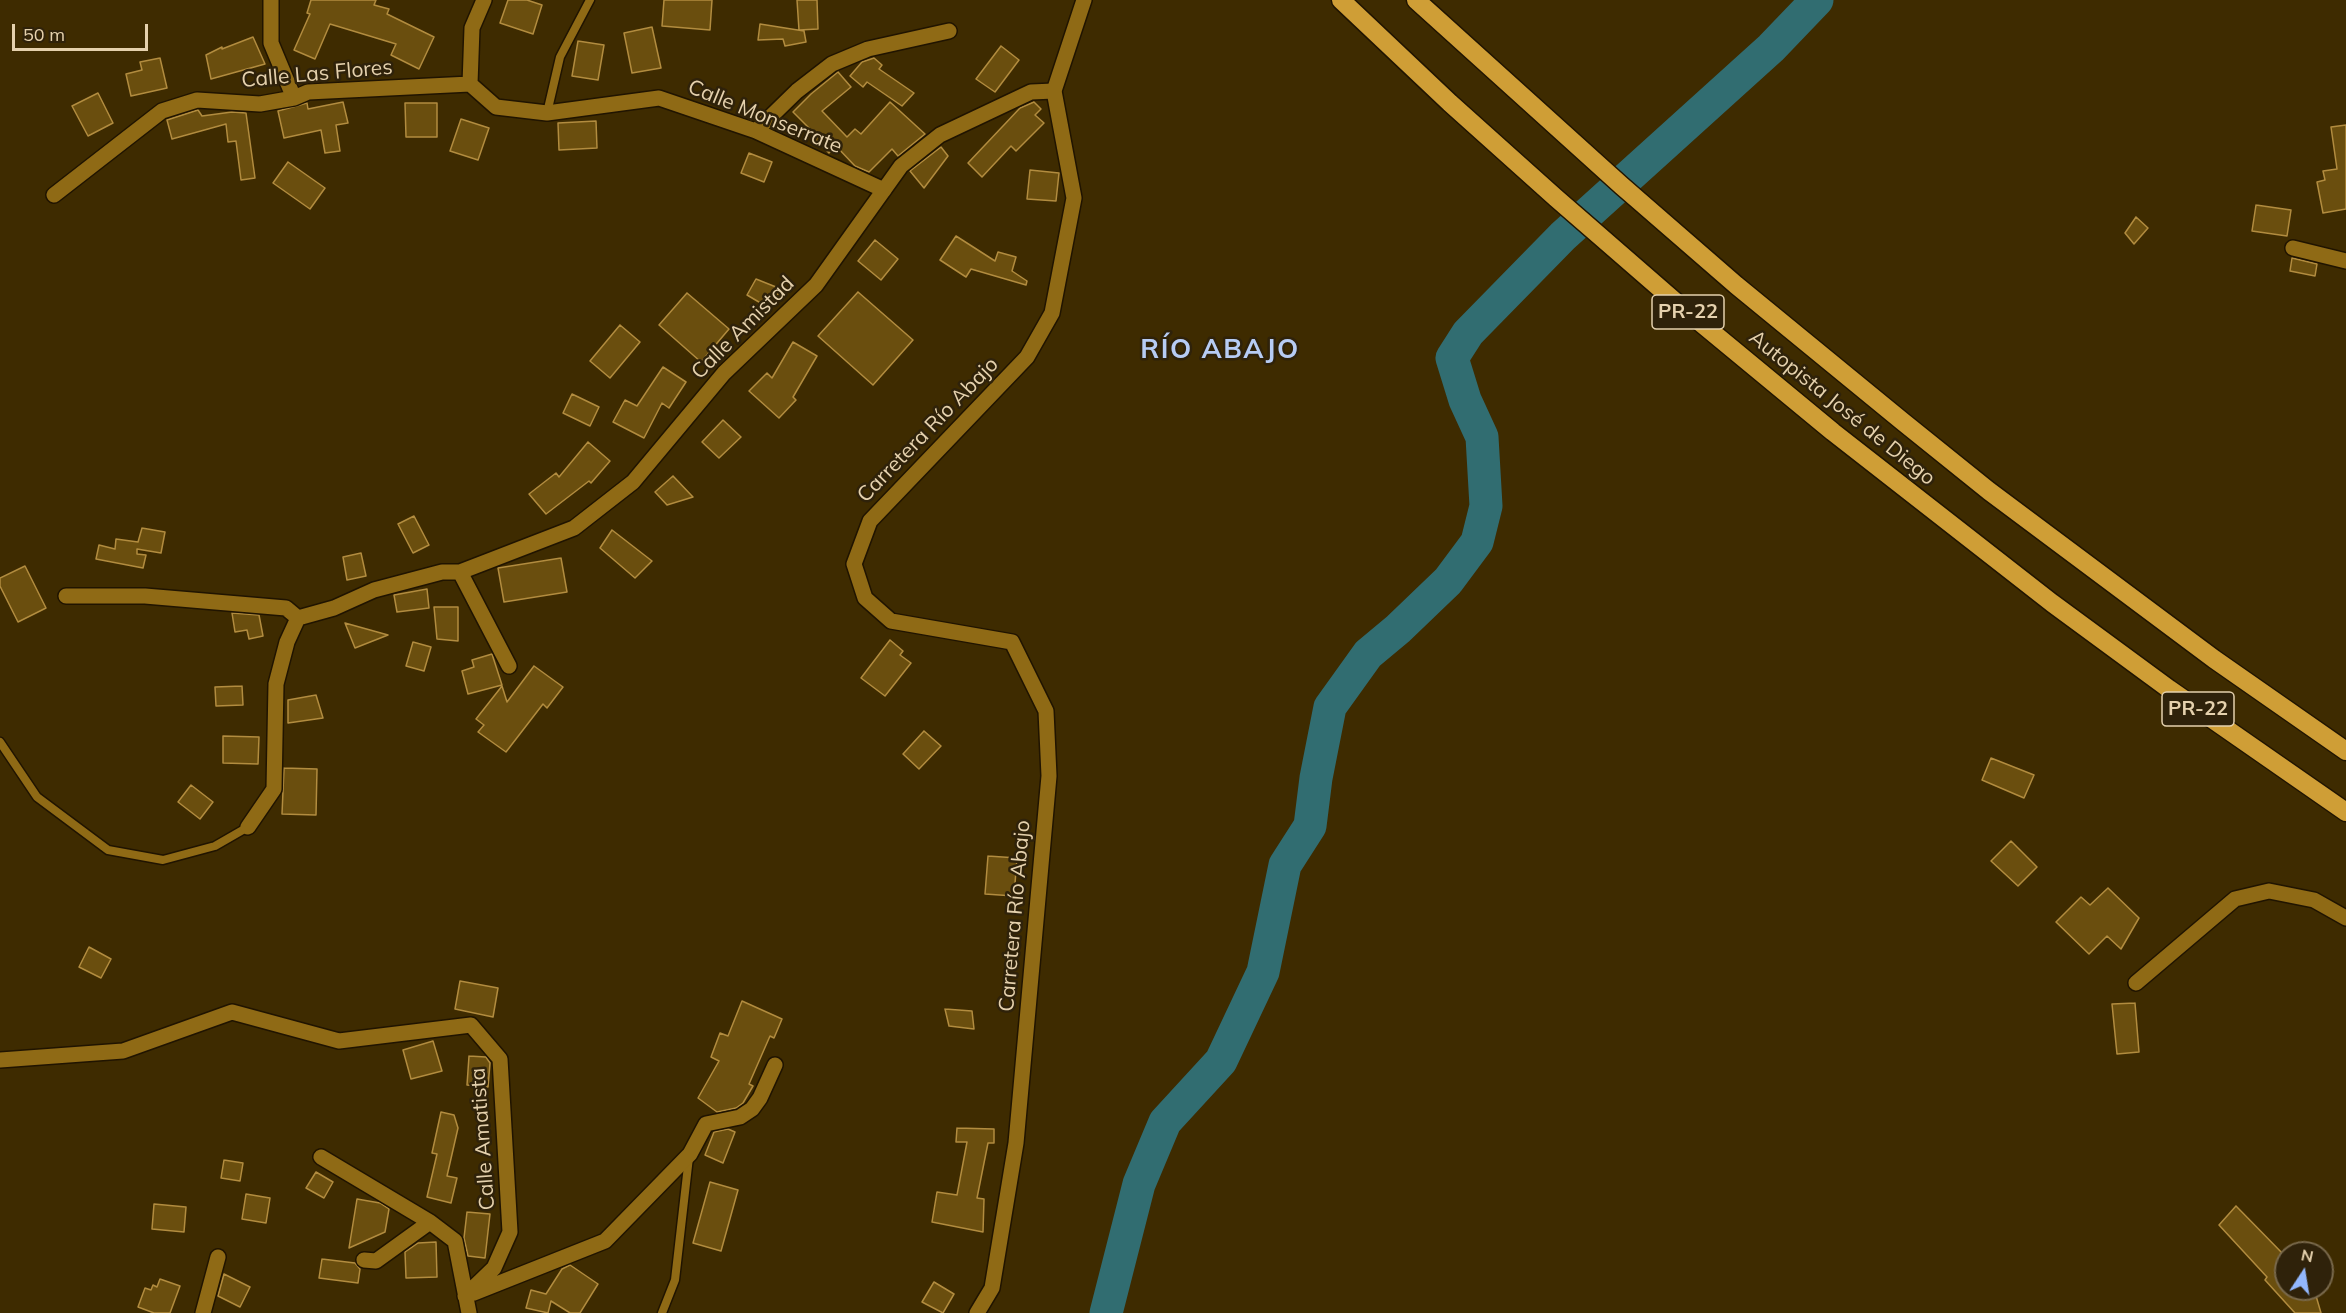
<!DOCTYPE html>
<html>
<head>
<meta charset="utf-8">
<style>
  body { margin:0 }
  #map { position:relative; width:2346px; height:1313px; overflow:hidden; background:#3e2b00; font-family:Mulish,sans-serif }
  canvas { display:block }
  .north { position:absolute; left:2274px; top:1241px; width:60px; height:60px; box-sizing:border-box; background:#2f220a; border:2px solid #78684b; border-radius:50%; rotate:12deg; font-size:16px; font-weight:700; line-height:24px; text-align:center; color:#e5d1ad }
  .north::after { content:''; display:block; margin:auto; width:21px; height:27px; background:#92b7fd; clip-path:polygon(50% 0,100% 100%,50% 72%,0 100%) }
  .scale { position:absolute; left:12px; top:24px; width:136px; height:27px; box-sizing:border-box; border:3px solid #e5d1ad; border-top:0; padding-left:8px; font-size:18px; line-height:21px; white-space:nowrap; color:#e5d1ad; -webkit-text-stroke:4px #2f220a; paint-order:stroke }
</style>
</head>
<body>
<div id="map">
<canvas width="2346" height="1313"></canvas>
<div class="north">N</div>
<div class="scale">50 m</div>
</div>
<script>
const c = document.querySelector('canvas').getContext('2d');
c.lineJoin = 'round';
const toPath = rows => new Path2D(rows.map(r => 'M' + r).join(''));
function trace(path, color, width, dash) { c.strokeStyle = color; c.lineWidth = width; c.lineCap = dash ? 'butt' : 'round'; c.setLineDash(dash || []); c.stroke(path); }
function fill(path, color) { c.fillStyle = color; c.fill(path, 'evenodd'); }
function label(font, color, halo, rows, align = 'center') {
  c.font = font + ' Mulish,sans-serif'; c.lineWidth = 5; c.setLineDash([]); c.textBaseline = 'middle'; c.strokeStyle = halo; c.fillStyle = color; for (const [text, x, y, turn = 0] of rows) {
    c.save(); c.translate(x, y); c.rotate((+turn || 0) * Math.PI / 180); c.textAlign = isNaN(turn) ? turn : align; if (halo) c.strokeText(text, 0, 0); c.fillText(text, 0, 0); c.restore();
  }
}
const river = toPath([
  [1106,1313,1139,1184,1165,1122,1221,1061,1263,972,1285,865,1310,826,1316,778,1330,707,1368,654,1398,629,1448,581,1477,542,1486,506,1482,437,1465,400,1452,358,1468,333,1563,236,1771,48,1817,0]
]);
const building = toPath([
  [311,0,376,0,374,5,389,9,387,14,434,37,419,69,391,55,396,44,330,24,315,59,294,50,310,14,307,13,311,0],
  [508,0,527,0,542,5,533,34,500,23,508,0],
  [664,0,712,0,710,30,662,26,664,0],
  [797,0,817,0,818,29,799,30,797,0],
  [760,24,804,31,806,42,785,46,783,39,758,40,760,24],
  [652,27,661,68,632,73,624,33,652,27],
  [253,37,265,64,211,79,206,55,222,47,222,49,253,37],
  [578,41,604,45,598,80,572,76,578,41],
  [1001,46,1019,60,995,92,976,79,1001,46],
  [160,58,167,88,131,96,126,74,142,70,140,62,160,58],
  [874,58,882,65,879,69,914,93,902,106,867,82,863,87,850,76,862,62,874,58],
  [838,72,851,87,822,111,847,137,855,129,861,134,890,102,925,134,898,156,892,149,869,172,855,166,836,146,829,153,815,139,818,137,793,112,811,94,838,72],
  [98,93,113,123,88,136,72,106,98,93],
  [343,102,348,123,336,125,340,151,325,153,321,130,284,138,278,111,307,103,308,109,343,102],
  [1034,102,1041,109,1035,115,1044,123,1016,151,1011,146,982,177,968,163,1020,108,1034,102],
  [405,103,437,103,437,137,406,137,405,103],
  [198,110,202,116,232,112,246,113,255,178,241,180,236,141,228,142,226,124,172,139,167,120,198,110],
  [461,119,489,128,478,160,450,151,461,119],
  [596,121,597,148,559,150,558,123,596,121],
  [2346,125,2346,209,2323,213,2317,182,2325,180,2323,171,2337,169,2331,127,2346,125],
  [941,147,948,156,924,188,910,171,941,147],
  [749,153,772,162,764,182,741,173,749,153],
  [288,162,325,188,310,209,273,183,288,162],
  [1030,170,1059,173,1056,201,1027,199,1030,170],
  [2256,205,2291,210,2287,236,2252,231,2256,205],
  [2136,217,2148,228,2134,244,2125,233,2136,217],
  [956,236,995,261,998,252,1016,257,1012,271,1027,281,1026,285,971,269,966,277,940,260,956,236],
  [875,240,898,259,881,280,858,261,875,240],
  [2292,258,2317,264,2315,276,2290,271,2292,258],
  [756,279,781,289,769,308,747,295,756,279],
  [858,292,913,340,873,385,818,336,858,292],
  [687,293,729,329,701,362,659,325,687,293],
  [620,325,640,342,610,378,590,361,620,325],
  [793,342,817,356,793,397,796,400,779,418,749,391,767,373,772,378,793,342],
  [663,367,686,382,669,408,662,403,644,438,613,422,625,400,637,406,663,367],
  [572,394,599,407,590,426,563,413,572,394],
  [723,420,741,437,719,458,702,442,723,420],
  [588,442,610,461,591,483,589,481,546,514,529,494,556,473,559,477,588,442],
  [673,476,693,497,667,505,655,492,673,476],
  [414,516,429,545,413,553,398,524,414,516],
  [142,528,165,532,161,553,137,549,137,554,146,555,143,568,96,559,99,545,115,549,116,539,138,542,142,528],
  [612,530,652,561,635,578,600,548,612,530],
  [361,553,366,576,347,580,343,557,361,553],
  [561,558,567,592,504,602,498,568,561,558],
  [25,566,46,608,18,622,0,586,0,578,25,566],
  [427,589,429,608,397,612,394,595,427,589],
  [434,607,458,607,458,641,437,639,434,607],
  [232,613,259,615,263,636,249,639,247,630,235,632,232,613],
  [345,623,388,635,355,648,345,623],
  [890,640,903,651,900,655,911,663,885,696,861,678,890,640],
  [413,642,431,647,424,671,406,666,413,642],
  [492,654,502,685,468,694,462,671,474,667,472,660,492,654],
  [534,666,563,687,547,708,543,704,506,752,478,732,484,725,476,719,502,686,507,702,534,666],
  [242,686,243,705,216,706,215,687,242,686],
  [316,695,323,718,288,723,288,700,316,695],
  [924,731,941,746,919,769,903,754,924,731],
  [223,736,259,737,258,764,223,763,223,736],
  [1991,758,2034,775,2024,798,1982,780,1991,758],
  [284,768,317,769,316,815,282,814,284,768],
  [191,785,213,802,200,819,178,802,191,785],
  [2011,841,2037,867,2018,886,1991,861,2011,841],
  [988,856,1017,858,1014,896,985,894,988,856],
  [2108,888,2139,918,2121,949,2107,936,2089,954,2056,922,2081,897,2090,905,2108,888],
  [89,947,111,959,101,978,79,967,89,947],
  [460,981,498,988,493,1017,455,1009,460,981],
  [742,1001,782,1019,774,1038,770,1036,749,1084,753,1086,743,1103,736,1108,717,1112,698,1098,719,1061,711,1057,720,1033,728,1036,742,1001],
  [2135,1003,2139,1052,2117,1054,2112,1004,2135,1003],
  [945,1009,972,1011,974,1029,949,1026,945,1009],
  [433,1041,442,1071,411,1079,403,1050,433,1041],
  [469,1056,486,1057,490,1063,488,1087,467,1085,469,1056],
  [441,1112,454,1115,458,1128,447,1176,457,1178,451,1203,427,1197,437,1154,432,1153,441,1112],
  [957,1128,994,1129,994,1143,988,1143,977,1198,984,1199,983,1232,932,1222,937,1192,957,1195,967,1142,956,1142,957,1128],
  [728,1129,735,1132,723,1163,705,1155,714,1132,728,1129],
  [224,1160,243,1163,240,1181,221,1178,224,1160],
  [316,1172,333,1182,324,1198,306,1188,316,1172],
  [710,1182,738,1190,721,1251,693,1243,710,1182],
  [246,1194,270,1198,266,1223,242,1219,246,1194],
  [357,1199,380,1203,389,1209,385,1232,349,1248,357,1199],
  [154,1204,186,1207,184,1232,152,1229,154,1204],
  [2236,1206,2286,1257,2286,1289,2314,1289,2321,1313,2295,1313,2265,1280,2267,1277,2219,1225,2236,1206],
  [467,1212,490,1214,485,1258,468,1256,464,1238,467,1212],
  [436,1242,437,1277,406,1278,405,1252,418,1243,436,1242],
  [322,1259,355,1263,360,1269,358,1283,319,1278,322,1259],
  [570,1265,598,1284,580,1313,570,1313,551,1301,548,1313,526,1308,531,1290,546,1294,562,1269,570,1265],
  [224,1274,250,1287,240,1307,218,1296,224,1274],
  [160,1279,180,1286,170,1313,154,1313,138,1307,145,1288,151,1290,153,1285,157,1287,160,1279],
  [934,1282,954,1294,943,1313,922,1302,934,1282]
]);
const service = toPath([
  [547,113,560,57,590,0],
  [0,742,37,797,108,850,163,860,215,846,248,827],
  [662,1313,675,1280,689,1157]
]);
const minor = toPath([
  [271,0,271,43,294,98],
  [470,84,496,107,547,113,659,98,756,131,884,190],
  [470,84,472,28,484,0],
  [756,131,797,91,832,64,868,49,949,31],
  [54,195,162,111,197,100,260,104,294,98,308,92,470,84],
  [2293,248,2346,261],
  [460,572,509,666],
  [66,596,145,596,286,608,298,618,334,608,374,590,442,572,460,572,574,528,633,482,724,373,816,285,901,166,940,135,1031,92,1054,91],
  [248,827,274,789,276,684,287,642,298,618],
  [2136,983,2235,899,2269,891,2314,900,2346,918],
  [0,1060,123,1051,232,1012,339,1041,471,1025,500,1059,510,1232,494,1268,465,1296],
  [321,1157,430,1222,455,1241,469,1313],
  [364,1260,376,1261,430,1222],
  [474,1293,605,1241,690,1154,706,1124,740,1117,752,1109,760,1098,775,1065],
  [203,1313,218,1257]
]);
const tertiary = toPath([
  [977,1313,992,1288,1016,1143,1049,776,1046,711,1012,642,891,621,865,598,854,564,870,521,1027,357,1052,313,1074,198,1054,91,1084,0]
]);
const motorway = toPath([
  [1341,0,1450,103,1556,198,1678,304,1833,432,2052,603,2169,689,2346,812],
  [1416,0,1622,186,1736,285,1902,421,1989,491,2214,659,2346,751]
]);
const shields = [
  [1688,312,72],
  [2198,709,72]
];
const shieldNames = [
  ["PR-22",1688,312],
  ["PR-22",2198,709]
];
const streetNames = [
  ["Calle Las Flores",317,74,-5],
  ["Calle Monserrate",765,117,22],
  ["Calle Amistad",743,328,-45],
  ["Autopista José de Diego",1842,408,39],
  ["Carretera Río Abajo",928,430,-46],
  ["Carretera Río Abajo",1015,916,-85],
  ["Calle Amatista",483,1139,-94]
];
const districtNames = [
  ["RÍO ABAJO",1220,350]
];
trace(river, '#316d71', 33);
fill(building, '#6a4e0e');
trace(building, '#b28c3f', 1.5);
trace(service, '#201400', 11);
trace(minor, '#201400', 18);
trace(tertiary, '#201400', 18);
trace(motorway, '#201400', 21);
trace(service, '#8f6a15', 8);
trace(minor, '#8f6a15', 15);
trace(tertiary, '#8f6a15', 15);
trace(motorway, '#cf9e36', 18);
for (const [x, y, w] of shields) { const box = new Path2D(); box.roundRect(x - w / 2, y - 17, w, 34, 4.5); c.fillStyle = '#2f220a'; c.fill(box); trace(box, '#e5d1ad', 1.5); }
label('bold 20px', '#e5d1ad', null, shieldNames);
label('21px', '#e5d1ad', '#2f220a', streetNames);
c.letterSpacing = '1.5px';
label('bold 27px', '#b7ccf4', '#2f220a', districtNames);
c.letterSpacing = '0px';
</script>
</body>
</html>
